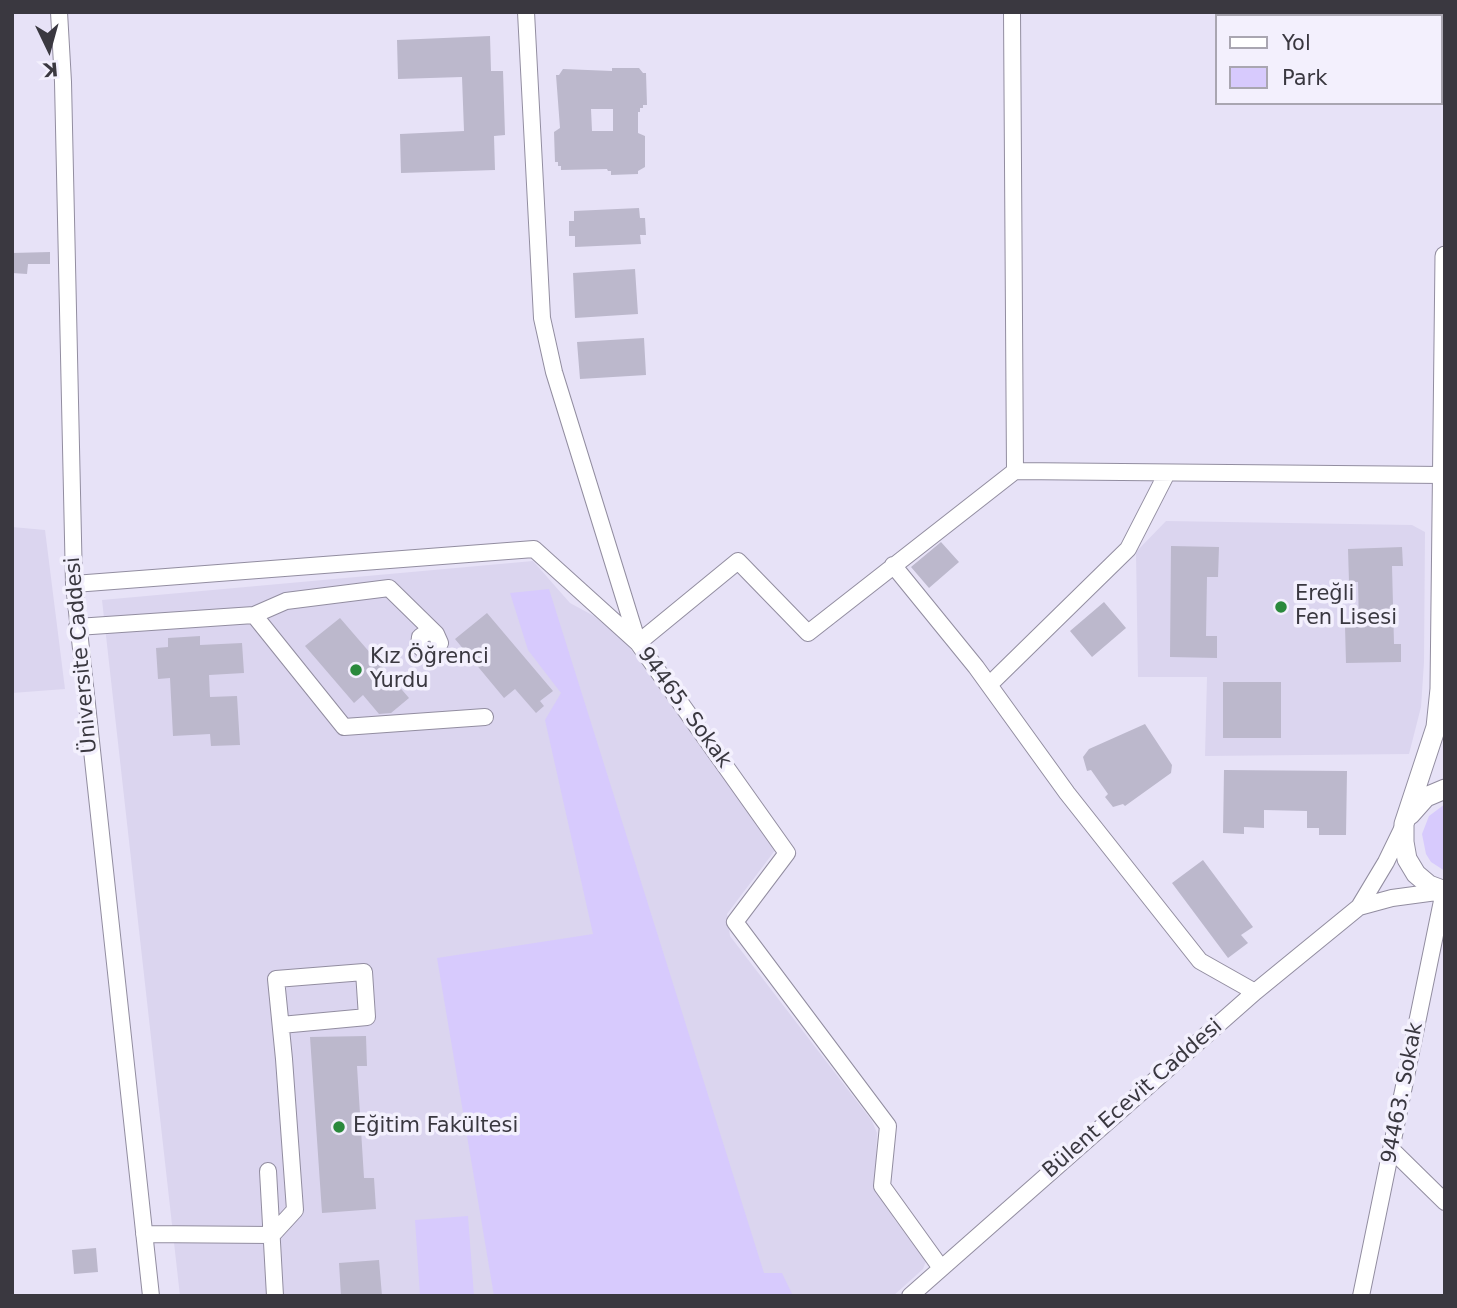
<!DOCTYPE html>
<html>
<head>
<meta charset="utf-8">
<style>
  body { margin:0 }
  #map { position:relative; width:1457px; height:1308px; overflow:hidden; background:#e7e2f7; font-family:"DejaVu Sans",sans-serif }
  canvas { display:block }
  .frame { position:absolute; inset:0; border:14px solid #3a3840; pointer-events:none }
  .legend { position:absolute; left:1215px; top:14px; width:228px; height:91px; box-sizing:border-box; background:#f3f0fd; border:2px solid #a9a6b1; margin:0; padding:9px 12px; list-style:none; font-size:21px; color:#3a3840 }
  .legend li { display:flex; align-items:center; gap:14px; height:35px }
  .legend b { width:35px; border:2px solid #a9a6b1 }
  .north { position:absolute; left:14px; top:14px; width:70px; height:70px; -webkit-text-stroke:5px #f3f0fd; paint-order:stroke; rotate:175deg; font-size:19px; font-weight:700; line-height:28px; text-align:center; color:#3a3840 }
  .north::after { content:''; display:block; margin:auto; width:24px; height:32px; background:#3a3840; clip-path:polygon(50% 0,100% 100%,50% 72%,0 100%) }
</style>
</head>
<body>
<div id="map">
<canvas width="1457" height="1308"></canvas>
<div class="frame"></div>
<ul class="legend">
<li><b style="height:9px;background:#fff"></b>Yol</li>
<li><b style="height:19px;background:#d7cafd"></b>Park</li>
</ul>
<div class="north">K</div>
</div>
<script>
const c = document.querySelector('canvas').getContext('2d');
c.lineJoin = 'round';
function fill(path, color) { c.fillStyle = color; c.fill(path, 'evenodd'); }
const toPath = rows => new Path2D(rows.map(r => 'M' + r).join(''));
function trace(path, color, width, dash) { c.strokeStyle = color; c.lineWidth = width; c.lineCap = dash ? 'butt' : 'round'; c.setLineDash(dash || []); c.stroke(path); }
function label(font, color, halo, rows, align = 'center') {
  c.font = font + ' "DejaVu Sans",sans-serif'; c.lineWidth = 7; c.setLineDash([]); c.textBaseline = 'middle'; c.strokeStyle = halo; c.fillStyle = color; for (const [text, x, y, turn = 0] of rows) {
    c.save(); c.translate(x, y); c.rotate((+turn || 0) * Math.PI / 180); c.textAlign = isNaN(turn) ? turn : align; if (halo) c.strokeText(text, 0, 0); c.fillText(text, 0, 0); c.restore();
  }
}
const built = toPath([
  [1166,521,1412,525,1425,532,1424,662,1421,707,1409,754,1205,756,1207,677,1138,677,1136,552],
  [12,527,45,530,65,689,12,693],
  [533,561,570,603,594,616,626,643,776,849,727,914,730,936,872,1121,877,1133,875,1187,895,1220,926,1261,923,1269,893,1296,180,1296,102,600]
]);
const green = toPath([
  [549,589,764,1273,782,1273,793,1296,494,1296,437,958,593,934,545,720,561,693,528,650,510,593],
  [1445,804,1445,871,1431,862,1426,854,1422,834,1429,816],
  [468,1216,474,1296,420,1296,415,1220]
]);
const building = toPath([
  [490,36,491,71,503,71,505,135,494,136,495,170,401,173,400,134,464,131,462,77,398,79,397,40],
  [612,68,639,68,643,73,646,73,647,105,643,105,643,108,640,108,640,112,638,112,638,133,645,136,645,167,638,171,638,174,611,175,611,171,608,171,607,169,561,170,561,166,558,166,558,162,555,162,554,132,560,128,556,75,559,75,563,69,612,71],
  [591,109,613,109,613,131,592,131],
  [639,208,640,218,645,218,646,235,640,235,641,244,575,247,575,236,569,236,569,221,574,221,574,211],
  [50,252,50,264,28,264,27,274,12,273,12,253],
  [635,269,638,314,575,318,573,273],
  [644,338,646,375,580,379,577,342],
  [941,542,959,562,929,588,911,567],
  [1171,546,1219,547,1218,577,1207,577,1206,636,1217,636,1217,658,1170,657],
  [1402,547,1403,566,1392,566,1394,644,1401,644,1401,662,1346,663,1345,626,1359,625,1358,582,1349,582,1348,549],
  [1104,602,1126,628,1092,657,1070,631],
  [487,613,553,691,540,701,544,706,536,713,515,689,504,698,455,639],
  [340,618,409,698,391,713,379,714,363,695,354,703,305,646],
  [200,636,200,645,242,643,244,673,209,675,210,697,237,696,240,745,211,746,210,734,173,736,170,678,158,679,156,648,168,647,168,638],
  [1223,682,1281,682,1281,738,1223,738],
  [1145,724,1172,765,1171,773,1125,806,1123,804,1113,807,1105,797,1108,794,1091,770,1087,771,1083,757,1089,749],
  [1224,770,1347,771,1346,835,1319,835,1319,828,1307,828,1307,811,1264,810,1264,828,1244,827,1244,834,1223,833],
  [1203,860,1253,927,1241,935,1248,943,1228,958,1172,883],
  [366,1036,367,1066,357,1066,364,1178,374,1178,376,1209,322,1213,310,1037],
  [96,1248,98,1272,74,1274,72,1250],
  [379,1260,382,1296,341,1296,339,1263]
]);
const minor = toPath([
  [59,12,63,82,74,584,151,1296],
  [526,12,542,318,554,372,638,643,738,561,808,633,1015,471,1443,475],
  [1012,12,1015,471],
  [893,565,976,667,1067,793,1200,961,1255,992],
  [74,584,534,549,638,643,787,853,735,922,888,1126,882,1186,941,1268],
  [254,615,286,601,389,588,436,634,440,643,435,651,426,652,419,646,420,637,427,632,436,634],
  [77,627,254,615,344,727,485,717],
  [989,685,1128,549,1167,473],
  [1359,907,1392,898,1444,891,1361,1296],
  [1392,1150,1445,1202],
  [268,1171,275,1296],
  [144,1234,272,1235,295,1210,284,1059,276,979,364,972,367,1017,281,1025],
  [910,1296,1255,992,1359,907,1386,862,1403,827]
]);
const major = toPath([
  [1445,256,1440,689,1436,727,1404,824,1404,842,1407,859,1416,874,1429,885,1445,891],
  [1410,815,1426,797,1445,789]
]);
const markers = [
  [1281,607,7,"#2a893c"],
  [356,670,7,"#2a893c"],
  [339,1127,7,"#2a893c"]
];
const poiNames = [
  ["Ereğli",1295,595],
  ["Fen Lisesi",1295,619],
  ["Kız Öğrenci",370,658],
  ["Yurdu",370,682],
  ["Eğitim Fakültesi",353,1127]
];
const streetNames = [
  ["Üniversite Caddesi",82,655,-95],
  ["94465. Sokak",684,708,54],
  ["94463. Sokak",1403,1093,-79],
  ["Bülent Ecevit Caddesi",1133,1099,-41]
];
fill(built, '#dbd5ef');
fill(green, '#d7cafd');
fill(building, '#bcb8cc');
trace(minor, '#928da0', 18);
trace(major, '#928da0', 21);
trace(minor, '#fff', 16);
trace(major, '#fff', 19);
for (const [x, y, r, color] of markers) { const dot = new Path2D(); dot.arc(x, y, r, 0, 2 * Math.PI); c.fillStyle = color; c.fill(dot); trace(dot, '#f3f0fd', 2.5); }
label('21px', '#3a3840', '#f3f0fd', poiNames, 'left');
label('21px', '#3a3840', '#f3f0fd', streetNames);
</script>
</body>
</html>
